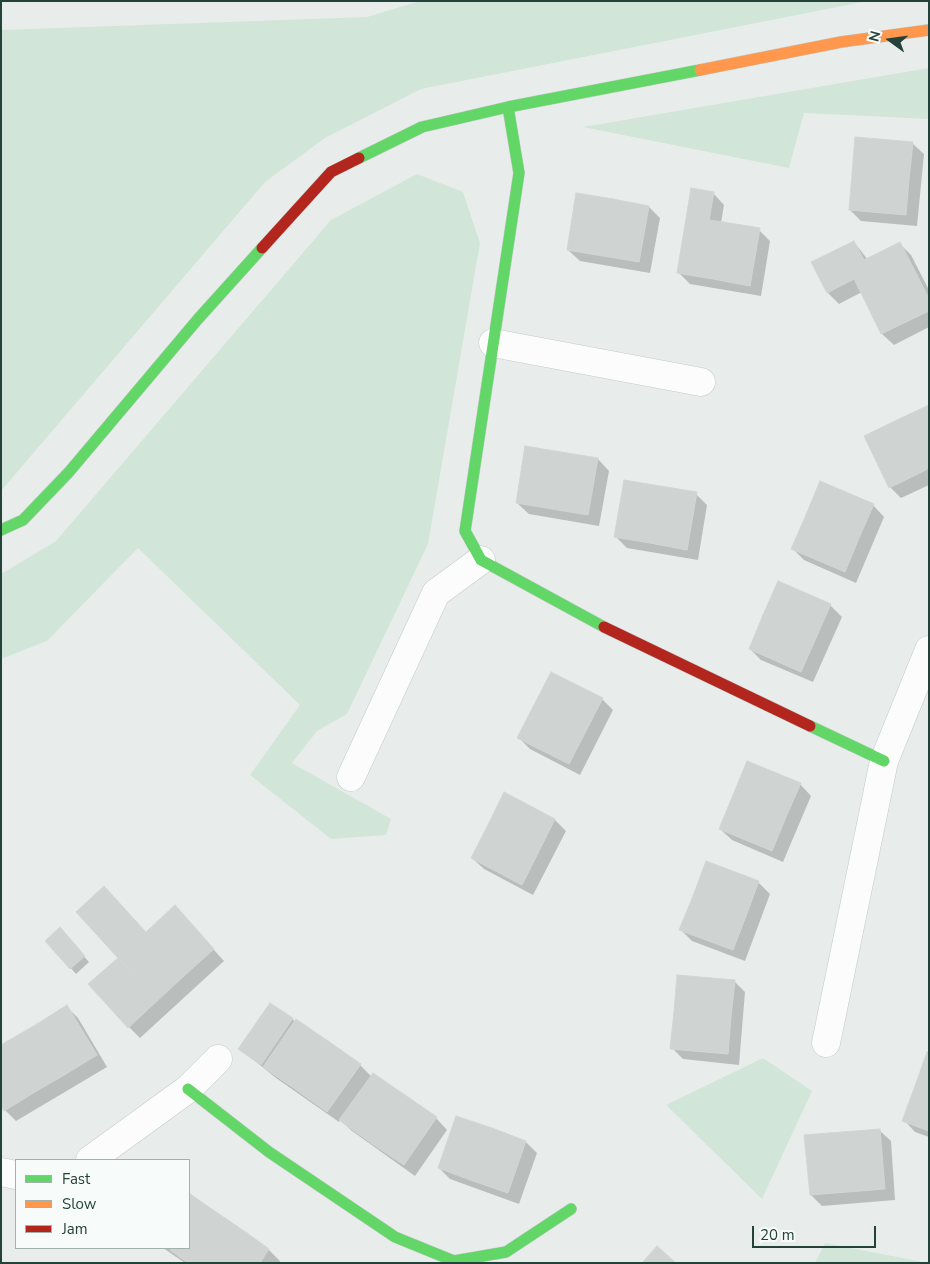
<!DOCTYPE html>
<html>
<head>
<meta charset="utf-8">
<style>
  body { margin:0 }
  #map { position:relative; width:930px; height:1264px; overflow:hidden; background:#e8edeb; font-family:"Nunito Sans",sans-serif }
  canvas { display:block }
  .frame { position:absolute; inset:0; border:2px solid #24423a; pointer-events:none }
  .legend { position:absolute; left:15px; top:1159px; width:175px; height:90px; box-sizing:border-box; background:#f7fbf9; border:1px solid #a3b1ad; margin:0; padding:6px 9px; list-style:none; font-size:15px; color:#24423a }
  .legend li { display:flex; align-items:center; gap:10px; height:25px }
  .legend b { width:25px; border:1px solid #a3b1ad }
  .north { position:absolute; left:865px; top:15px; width:50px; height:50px; -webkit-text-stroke:4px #f7fbf9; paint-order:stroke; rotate:284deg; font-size:14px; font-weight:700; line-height:20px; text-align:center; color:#24423a }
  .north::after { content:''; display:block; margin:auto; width:18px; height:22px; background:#24423a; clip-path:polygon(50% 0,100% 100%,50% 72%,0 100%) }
  .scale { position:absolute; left:752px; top:1226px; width:124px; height:22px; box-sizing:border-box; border:2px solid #24423a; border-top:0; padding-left:6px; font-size:15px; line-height:18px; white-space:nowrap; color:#24423a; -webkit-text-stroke:4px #f7fbf9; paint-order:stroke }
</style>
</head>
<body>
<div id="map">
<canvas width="930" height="1264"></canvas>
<div class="frame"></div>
<ul class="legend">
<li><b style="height:6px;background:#63d668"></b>Fast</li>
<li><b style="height:6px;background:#ff974d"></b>Slow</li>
<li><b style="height:6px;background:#b3261e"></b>Jam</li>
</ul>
<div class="north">N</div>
<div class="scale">20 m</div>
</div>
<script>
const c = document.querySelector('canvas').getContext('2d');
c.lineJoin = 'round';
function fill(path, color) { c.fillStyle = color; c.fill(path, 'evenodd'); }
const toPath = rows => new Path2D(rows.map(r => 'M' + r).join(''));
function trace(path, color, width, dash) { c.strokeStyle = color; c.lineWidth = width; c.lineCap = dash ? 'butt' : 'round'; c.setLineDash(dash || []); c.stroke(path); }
const green = toPath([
  [420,1,868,1,421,89,325,138,265,182,1,491,1,30,367,17],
  [929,68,929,119,804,113,789,168,583,127],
  [417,174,463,192,480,243,428,544,347,714,317,731,292,763,391,819,386,835,331,839,250,775,300,705,138,548,47,641,1,659,1,574,56,541,331,220],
  [763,1058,812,1091,762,1199,666,1105],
  [825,1243,928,1263,815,1263]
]);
const shadow = toPath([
  [912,143,924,154,917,226,861,221,850,210],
  [713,193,724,205,721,223,759,230,770,241,761,296,690,284,679,273],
  [649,207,660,218,650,273,580,261,568,250],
  [854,242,868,260,900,244,911,255,929,290,929,327,894,345,882,334,862,292,839,304,828,293,813,263],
  [929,406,929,485,901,498,890,487],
  [598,459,609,471,599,526,529,514,517,503],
  [696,494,707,505,698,560,627,548,616,537],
  [873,505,884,517,856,583,804,560,793,549],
  [830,605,842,617,813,682,761,660,750,649],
  [602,699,613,710,580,775,530,749,519,738],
  [800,784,811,796,783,862,732,840,720,829],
  [504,794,555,820,566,831,533,895,484,869,472,858],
  [758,882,770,894,745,961,692,941,681,930],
  [175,907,224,961,140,1038,129,1027,147,933],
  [65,935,89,962,76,974,47,941],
  [734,981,745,992,739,1065,683,1059,672,1048],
  [67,1007,78,1018,107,1067,16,1121,5,1110],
  [292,1019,360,1065,371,1076,436,1118,447,1130,415,1176,352,1131,340,1120,339,1122,276,1078,240,1049],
  [929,1053,929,1137,915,1132,904,1120],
  [457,1117,526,1142,537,1153,519,1204,450,1179,439,1168],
  [879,1130,891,1141,895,1200,822,1206,811,1195],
  [189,1194,269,1250,280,1261,279,1263,185,1263,163,1248,189,1248]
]);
const building = toPath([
  [855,137,913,142,909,179,852,174,855,137],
  [852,174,909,179,906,215,849,210,852,174],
  [691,188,714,192,709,220,723,222,713,279,677,273,691,188],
  [576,193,613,199,603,256,567,250,576,193],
  [613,199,649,206,639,262,603,256,613,199],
  [723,222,760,228,750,286,713,279,723,222],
  [854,241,864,260,900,242,917,275,865,301,854,279,827,293,811,262,854,241],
  [917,275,929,299,929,311,881,334,865,301,917,275],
  [929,405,929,468,922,472,897,420,929,405],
  [897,420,922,472,889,488,864,436,897,420],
  [525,446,561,452,552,509,516,503,525,446],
  [561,452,598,458,588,515,552,509,561,452],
  [624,480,660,486,650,543,614,537,624,480],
  [820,481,874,504,859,538,806,515,820,481],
  [660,486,697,492,687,550,650,543,660,486],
  [806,515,859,538,845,572,791,549,806,515],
  [778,581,831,604,816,638,763,615,778,581],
  [763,615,816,638,801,672,749,649,763,615],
  [551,672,603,698,586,731,534,705,551,672],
  [534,705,586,731,569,764,517,738,534,705],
  [747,761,801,783,786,817,733,795,747,761],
  [504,792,555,819,539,851,488,825,504,792],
  [733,795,786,817,772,851,719,829,733,795],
  [488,825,539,851,522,885,471,858,488,825],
  [706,861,759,881,746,916,693,896,706,861],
  [104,886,185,975,157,1001,76,912,104,886],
  [693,896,746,916,733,950,679,930,693,896],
  [175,905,214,949,185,975,146,932,175,905],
  [60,927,85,956,70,969,45,941,60,927],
  [118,958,157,1001,128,1028,88,984,118,958],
  [677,975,735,980,731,1017,674,1012,677,975],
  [270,1003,293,1018,261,1065,238,1049,270,1003],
  [67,1005,97,1055,66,1074,37,1024,67,1005],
  [674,1012,731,1017,728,1054,670,1049,674,1012],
  [296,1019,328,1041,295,1089,263,1067,296,1019],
  [37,1024,66,1074,35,1092,6,1042,37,1024],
  [328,1041,361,1064,327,1112,295,1089,328,1041],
  [6,1042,35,1092,4,1111,1,1106,1,1045,6,1042],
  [927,1052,929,1052,929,1091,915,1086,927,1052],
  [373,1073,405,1095,371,1143,339,1120,373,1073],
  [915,1086,929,1091,929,1131,902,1121,915,1086],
  [405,1095,437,1117,404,1165,371,1143,405,1095],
  [456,1116,492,1128,473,1181,438,1168,456,1116],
  [492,1128,526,1141,508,1193,473,1181,492,1128],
  [880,1129,885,1189,847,1192,842,1132,880,1129],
  [842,1132,847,1192,810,1195,804,1135,842,1132],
  [189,1193,203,1203,189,1224,189,1193],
  [203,1203,225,1218,194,1263,188,1263,170,1250,172,1248,189,1248,189,1224,203,1203],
  [225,1218,247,1233,227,1263,194,1263,225,1218],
  [247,1233,269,1249,260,1263,227,1263,247,1233],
  [657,1246,676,1263,642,1263,657,1246]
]);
const street = toPath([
  [493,343,701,382],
  [351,777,436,593,481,560],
  [826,1043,884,761,929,650],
  [90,1160,188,1089,218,1059],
  [1,1172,16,1175]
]);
const fast = toPath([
  [508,107,519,173,465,531,481,560,604,627],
  [359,158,422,127,508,107,700,70],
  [1,530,23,520,69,472,198,319,262,248],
  [810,726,884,761],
  [188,1089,269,1152,395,1237,454,1261,506,1252,571,1209]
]);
const slow = toPath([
  [700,70,841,42,929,30]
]);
const jam = toPath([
  [262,248,331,172,359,158],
  [604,627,810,726]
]);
fill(green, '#d1e6d8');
fill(shadow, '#0003');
fill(building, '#cfd4d2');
trace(building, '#d1d6d4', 1);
trace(street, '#c5cac8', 29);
trace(fast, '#c3cbc8', 12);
trace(slow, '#c3cbc8', 12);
trace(jam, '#c3cbc8', 12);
trace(street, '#fcfcfc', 28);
trace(fast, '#63d668', 11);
trace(slow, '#ff974d', 11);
trace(jam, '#b3261e', 11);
</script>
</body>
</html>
